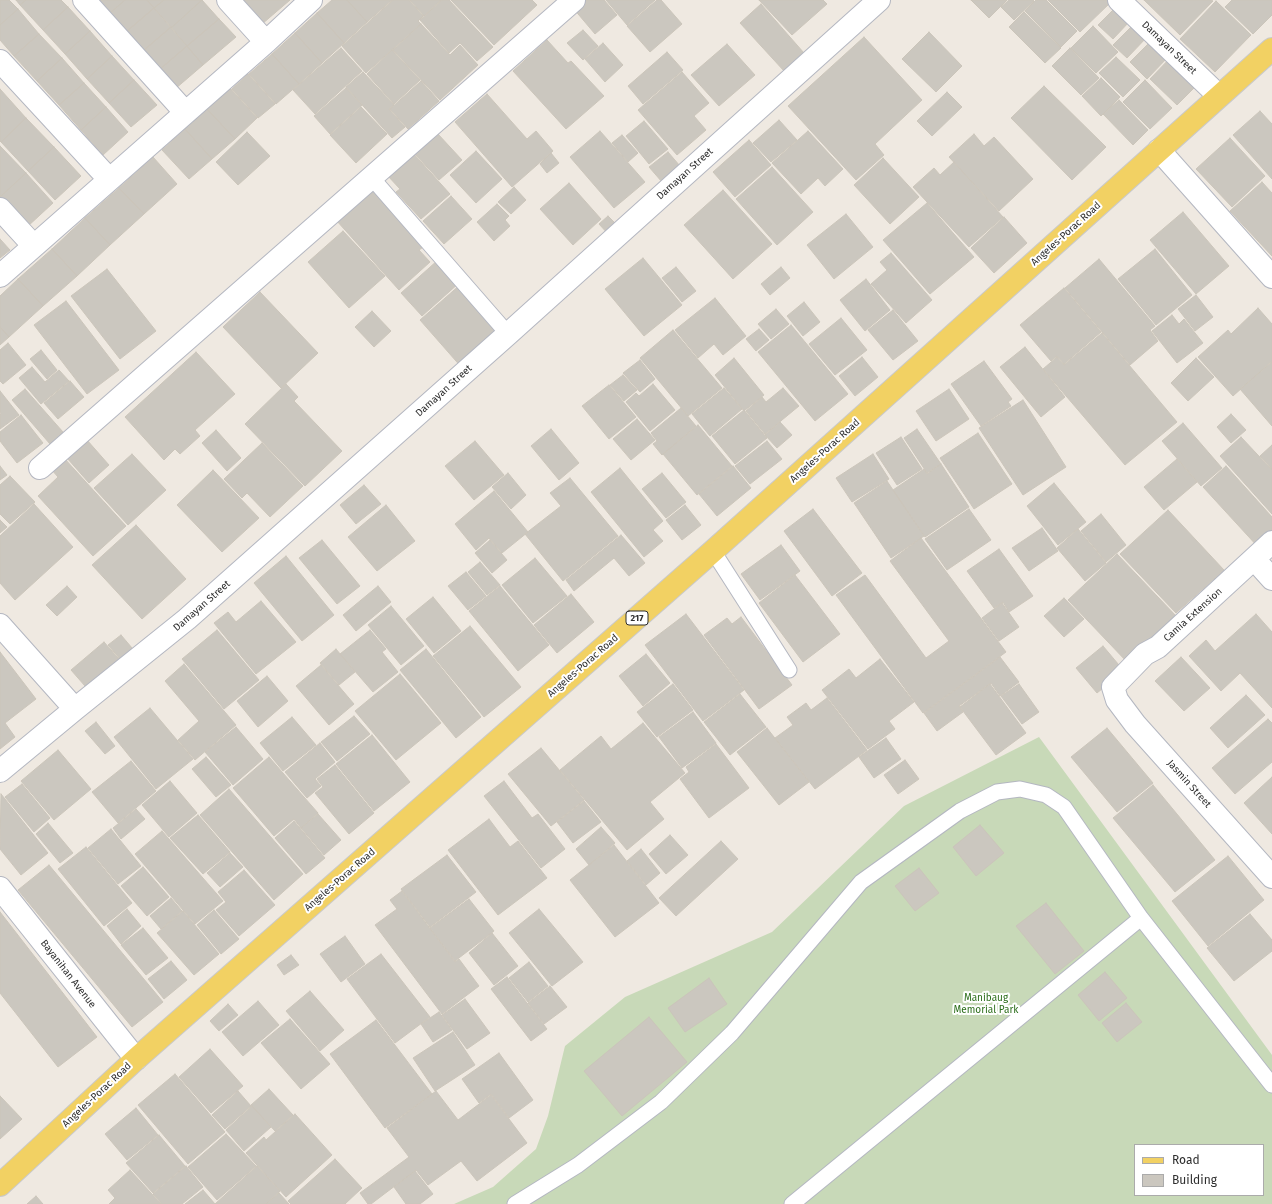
<!DOCTYPE html>
<html>
<head>
<meta charset="utf-8">
<style>
  body { margin:0 }
  #map { position:relative; width:1272px; height:1204px; overflow:hidden; background:#efe9e1; font-family:"Fira Sans",sans-serif }
  canvas { display:block }
  .legend { position:absolute; left:1134px; top:1144px; width:130px; height:52px; box-sizing:border-box; background:#fff; border:1px solid #ababab; margin:0; padding:5px 7px; list-style:none; font-size:12px; color:#2e2e2e }
  .legend li { display:flex; align-items:center; gap:8px; height:20px }
  .legend b { width:20px; border:1px solid #ababab }
</style>
</head>
<body>
<div id="map">
<canvas width="1272" height="1204"></canvas>
<ul class="legend">
<li><b style="height:5px;background:#f2d163"></b>Road</li>
<li><b style="height:11px;background:#cbc7bf"></b>Building</li>
</ul>
</div>
<script>
const c = document.querySelector('canvas').getContext('2d');
c.lineJoin = 'round';
function fill(path, color) { c.fillStyle = color; c.fill(path, 'evenodd'); }
const toPath = rows => new Path2D(rows.map(r => 'M' + r).join(''));
function trace(path, color, width, dash) { c.strokeStyle = color; c.lineWidth = width; c.lineCap = dash ? 'butt' : 'round'; c.setLineDash(dash || []); c.stroke(path); }
function label(font, color, halo, rows, align = 'center') {
  c.font = font + ' "Fira Sans",sans-serif'; c.lineWidth = 4; c.setLineDash([]); c.textBaseline = 'middle'; c.strokeStyle = halo; c.fillStyle = color; for (const [text, x, y, turn = 0] of rows) {
    c.save(); c.translate(x, y); c.rotate((+turn || 0) * Math.PI / 180); c.textAlign = isNaN(turn) ? turn : align; if (halo) c.strokeText(text, 0, 0); c.fillText(text, 0, 0); c.restore();
  }
}
const cemetery = toPath([
  [1039,737,1272,1055,1272,1204,454,1204,493,1187,536,1149,548,1116,565,1046,625,997,772,932,904,806],
  [1135,1145,1263,1145,1263,1195,1135,1195]
]);
const building = toPath([
  [0,0,9,0,18,9,0,25,0,0],
  [16,0,26,0,20,5,16,0],
  [26,0,61,0,68,7,43,30,20,5,26,0],
  [99,0,125,0,110,13,99,0],
  [125,0,147,0,154,8,126,32,110,13,125,0],
  [147,0,164,0,154,8,147,0],
  [164,0,202,0,171,28,154,8,164,0],
  [202,0,219,19,187,46,171,28,202,0],
  [245,0,290,0,262,24,243,2,245,0],
  [332,0,347,0,367,22,344,43,317,13,332,0],
  [347,0,392,0,367,22,347,0],
  [393,0,409,0,423,16,418,21,421,24,366,73,342,46,393,0],
  [410,0,441,0,424,16,410,0],
  [442,0,449,0,493,47,477,61,460,43,449,53,420,20,442,0],
  [451,0,532,0,537,5,494,45,451,0],
  [583,0,604,0,617,15,595,34,573,8,583,0],
  [606,0,655,0,627,25,606,0],
  [657,0,661,0,682,24,650,52,627,26,657,0],
  [759,0,823,0,827,4,792,35,759,0],
  [971,0,1007,0,989,18,971,0],
  [1009,0,1033,0,1034,1,1014,20,1001,7,1009,0],
  [1036,0,1046,0,1077,31,1061,47,1025,11,1036,0],
  [1048,0,1107,0,1110,3,1080,32,1048,0],
  [1144,0,1211,0,1213,1,1180,35,1144,0],
  [1232,0,1272,0,1272,15,1253,34,1225,7,1232,0],
  [1216,1,1251,35,1215,72,1180,39,1216,1],
  [761,4,804,53,784,71,740,23,761,4],
  [68,7,90,31,65,54,43,30,68,7],
  [1116,7,1130,21,1113,39,1098,25,1116,7],
  [154,8,171,27,143,51,126,32,154,8],
  [18,9,39,34,14,56,0,40,0,25,18,9],
  [1024,12,1061,48,1045,63,1009,27,1024,12],
  [317,13,344,43,322,63,295,33,317,13],
  [219,19,236,37,203,65,187,46,219,19],
  [1135,23,1148,36,1127,58,1113,45,1135,23],
  [421,24,450,55,460,45,478,65,440,100,393,50,421,24],
  [1093,26,1118,52,1096,73,1071,48,1093,26],
  [171,27,187,46,159,70,143,51,171,27],
  [583,30,598,46,583,60,567,43,583,30],
  [90,31,112,56,87,79,65,54,90,31],
  [929,32,962,66,936,92,902,59,929,32],
  [295,33,322,63,299,84,272,54,295,33],
  [39,34,62,58,37,81,14,56,39,34],
  [864,37,922,100,875,144,884,155,856,180,788,106,864,37],
  [547,40,568,63,571,61,604,96,566,129,513,71,547,40],
  [1151,41,1168,57,1147,79,1130,62,1151,41],
  [603,43,623,65,605,82,585,59,603,43],
  [727,44,755,75,719,106,691,75,727,44],
  [187,46,203,65,175,89,159,70,187,46],
  [341,48,362,71,315,114,293,90,341,48],
  [1070,48,1099,78,1081,95,1052,66,1070,48],
  [392,50,420,80,394,104,367,74,392,50],
  [667,52,683,70,643,104,628,86,667,52],
  [272,54,299,84,276,104,249,74,272,54],
  [112,56,134,80,109,103,87,79,112,56],
  [1172,56,1199,83,1177,105,1150,79,1172,56],
  [1116,57,1140,80,1123,97,1099,73,1116,57],
  [62,58,84,83,59,105,37,81,62,58],
  [363,72,394,105,389,109,405,127,392,138,346,87,363,72],
  [682,72,709,103,694,116,706,130,677,155,638,110,682,72],
  [248,74,275,104,258,118,232,89,248,74],
  [1101,78,1120,97,1101,116,1082,96,1101,78],
  [134,80,157,105,131,127,109,103,134,80],
  [1145,80,1172,108,1150,129,1123,102,1145,80],
  [421,81,439,101,408,129,390,109,421,81],
  [84,83,106,107,81,130,59,105,84,83],
  [1044,86,1106,147,1072,180,1011,118,1044,86],
  [230,88,257,118,235,139,207,109,230,88],
  [346,88,362,105,330,134,314,116,346,88],
  [0,89,26,118,1,142,0,141,0,89],
  [947,92,962,107,932,136,917,121,947,92],
  [487,94,527,139,536,131,553,151,512,187,455,122,487,94],
  [1119,100,1148,130,1133,145,1103,114,1119,100],
  [106,107,128,132,103,155,81,130,106,107],
  [361,107,387,134,356,163,330,135,361,107],
  [207,109,235,139,212,159,185,129,207,109],
  [1260,111,1272,124,1272,179,1233,135,1260,111],
  [26,118,54,147,28,171,1,142,26,118],
  [779,120,797,140,771,162,753,143,779,120],
  [644,121,668,149,649,164,626,136,644,121],
  [185,129,212,159,189,179,162,150,185,129],
  [600,131,645,182,614,208,570,157,600,131],
  [808,131,843,169,825,186,818,178,801,194,772,163,808,131],
  [247,132,270,156,238,185,216,162,247,132],
  [438,134,462,160,439,180,415,154,438,134],
  [974,134,984,146,994,137,1033,179,999,211,949,157,974,134],
  [622,135,638,153,628,162,612,143,622,135],
  [1230,138,1265,176,1232,207,1196,169,1230,138],
  [749,140,771,165,735,197,713,172,749,140],
  [0,146,26,173,0,197,0,146],
  [54,147,81,176,55,200,28,171,54,147],
  [476,151,502,179,476,203,450,175,476,151],
  [412,152,450,194,421,219,396,192,400,189,387,175,412,152],
  [668,152,680,166,662,182,649,167,668,152],
  [551,153,559,163,547,173,540,164,551,153],
  [153,157,177,184,144,214,119,188,153,157],
  [883,158,919,197,890,224,854,185,883,158],
  [954,162,1003,217,969,247,913,187,934,168,940,175,954,162],
  [772,167,813,212,777,245,736,199,772,167],
  [26,173,53,203,27,227,0,197,26,173],
  [1262,182,1272,193,1272,256,1230,211,1262,182],
  [569,183,601,219,573,245,540,209,569,183],
  [374,186,426,245,419,250,430,262,399,290,336,220,374,186],
  [514,187,526,200,511,214,498,202,514,187],
  [119,188,144,214,110,245,85,218,119,188],
  [723,190,772,244,733,279,684,225,723,190],
  [451,196,472,219,444,244,423,221,451,196],
  [927,203,974,257,930,294,883,240,927,203],
  [497,204,509,216,505,220,510,226,494,241,477,222,497,204],
  [1183,212,1229,266,1196,294,1150,240,1183,212],
  [846,214,873,247,834,279,807,245,846,214],
  [608,216,618,226,609,235,599,224,608,216],
  [1004,217,1027,243,994,273,971,248,1004,217],
  [85,218,110,245,77,276,52,249,85,218],
  [343,231,385,276,349,308,308,262,343,231],
  [0,239,10,250,0,258,0,239],
  [52,249,77,276,43,306,18,279,52,249],
  [1155,249,1192,295,1156,325,1118,279,1155,249],
  [891,253,932,300,906,323,871,284,887,270,880,262,891,253],
  [643,258,682,305,644,336,605,289,643,258],
  [1099,259,1155,326,1150,330,1158,341,1130,365,1065,288,1099,259],
  [438,260,459,283,422,316,401,293,438,260],
  [676,267,696,291,682,302,662,278,676,267],
  [781,267,790,278,770,295,761,284,781,267],
  [107,269,156,331,120,359,71,296,107,269],
  [18,279,43,306,9,337,0,327,0,296,18,279],
  [866,279,890,310,865,331,840,300,866,279],
  [461,284,504,332,463,369,420,320,461,284],
  [1064,288,1101,332,1064,364,1057,356,1051,361,1020,325,1064,288],
  [260,292,318,353,281,388,223,327,260,292],
  [1196,295,1213,317,1195,331,1178,309,1196,295],
  [715,298,746,336,723,355,714,344,698,358,675,330,715,298],
  [66,301,119,370,87,394,34,325,66,301],
  [804,302,820,322,803,336,787,316,804,302],
  [1258,308,1272,324,1272,361,1233,396,1198,357,1228,330,1231,334,1258,308],
  [776,309,789,324,771,339,758,324,776,309],
  [893,310,918,341,893,360,868,330,893,310],
  [372,311,391,331,374,347,355,327,372,311],
  [1172,315,1179,324,1184,319,1203,343,1177,363,1152,331,1172,315],
  [841,318,867,350,835,375,809,344,841,318],
  [791,325,848,394,815,421,758,352,791,325],
  [0,327,9,337,0,345,0,327],
  [759,329,769,340,756,351,746,339,759,329],
  [673,330,722,388,688,416,640,358,673,330],
  [1102,333,1177,422,1125,465,1043,369,1057,357,1064,365,1102,333],
  [8,343,26,365,3,384,0,381,0,350,8,343],
  [1025,347,1065,397,1041,417,1000,367,1025,347],
  [41,350,57,370,47,379,30,359,41,350],
  [196,352,235,394,195,430,200,436,180,454,175,449,164,460,125,417,196,352],
  [862,357,878,377,855,396,839,376,862,357],
  [734,358,764,395,744,411,715,375,734,358],
  [1196,358,1214,377,1188,401,1171,383,1196,358],
  [640,360,655,379,640,392,623,373,640,360],
  [984,361,1012,399,1008,402,1011,406,981,426,951,384,984,361],
  [1272,362,1272,426,1240,389,1272,362],
  [32,367,45,382,59,370,69,381,41,404,19,378,32,367],
  [623,375,637,390,624,401,610,385,623,375],
  [70,381,84,397,58,419,44,403,70,381],
  [286,384,298,397,294,401,342,451,305,486,245,424,286,384],
  [653,384,675,410,650,431,626,402,636,393,639,396,653,384],
  [609,385,636,417,609,439,582,406,609,385],
  [724,388,742,409,710,436,692,414,724,388],
  [783,388,799,406,765,434,746,411,762,397,766,402,783,388],
  [25,389,63,432,50,444,12,400,25,389],
  [949,389,969,419,936,441,916,411,949,389],
  [0,391,19,415,0,429,0,415,1,414,0,412,0,391],
  [1023,400,1066,467,1023,495,979,428,1023,400],
  [681,408,696,426,662,455,653,444,657,441,651,433,681,408],
  [744,410,767,438,735,464,712,436,744,410],
  [1231,414,1246,430,1231,443,1217,427,1231,414],
  [21,415,43,443,17,463,0,441,0,432,21,415],
  [637,419,655,440,631,460,613,439,637,419],
  [780,422,792,435,777,448,765,435,780,422],
  [1183,423,1222,468,1201,486,1162,441,1183,423],
  [698,425,732,466,697,495,663,454,698,425],
  [551,429,579,463,559,480,531,446,551,429],
  [917,429,941,464,927,473,904,438,917,429],
  [216,430,241,458,227,471,202,443,216,430],
  [978,433,1012,484,974,509,940,458,978,433],
  [901,437,922,469,897,485,876,453,901,437],
  [1241,437,1272,470,1272,514,1220,456,1241,437],
  [87,440,109,465,89,483,67,458,87,440],
  [475,441,504,475,474,500,445,466,475,441],
  [767,441,782,459,750,484,735,466,767,441],
  [262,443,303,486,270,517,247,493,242,498,224,479,262,443],
  [1272,445,1272,469,1260,456,1272,445],
  [132,454,166,490,128,525,94,488,132,454],
  [873,454,889,479,852,502,836,478,873,454],
  [64,458,126,526,93,556,38,496,58,477,51,469,64,458],
  [1177,459,1197,482,1164,510,1144,487,1177,459],
  [941,464,969,507,925,537,893,490,924,469,927,474,941,464],
  [0,466,7,475,0,480,0,466],
  [733,466,751,488,717,516,699,494,733,466],
  [1226,466,1272,517,1272,536,1259,548,1203,487,1226,466],
  [620,468,663,521,653,530,663,541,644,557,591,492,620,468],
  [213,470,259,518,222,552,177,505,213,470],
  [508,473,526,495,511,509,492,487,508,473],
  [662,473,686,502,666,518,642,489,662,473],
  [10,476,35,502,10,524,0,514,0,485,10,476],
  [570,478,618,536,563,581,525,534,561,506,550,493,570,478],
  [887,481,924,536,891,558,854,503,887,481],
  [1054,483,1086,522,1058,545,1027,506,1054,483],
  [364,485,381,504,356,524,340,505,364,485],
  [494,491,528,532,502,553,489,538,476,550,455,524,494,491],
  [34,504,73,547,15,600,0,583,0,536,34,504],
  [386,505,415,541,377,571,348,537,386,505],
  [685,505,701,525,682,540,666,520,685,505],
  [813,509,862,573,832,596,784,531,813,509],
  [969,509,991,540,947,570,925,539,969,509],
  [1168,510,1224,570,1176,613,1120,554,1168,510],
  [1101,514,1126,545,1106,562,1081,531,1101,514],
  [0,520,7,527,0,533,0,520],
  [136,525,186,579,142,619,92,565,136,525],
  [1042,528,1058,551,1029,571,1012,548,1042,528],
  [1078,529,1106,563,1085,581,1057,548,1078,529],
  [621,535,645,563,629,576,614,558,574,591,566,580,621,535],
  [921,538,1006,652,923,713,836,595,865,575,926,658,949,641,890,561,921,538],
  [322,540,360,586,337,604,299,558,322,540],
  [490,540,507,560,492,573,475,553,490,540],
  [781,545,800,571,760,600,741,574,781,545],
  [999,549,1033,596,1009,612,1003,602,994,608,967,571,999,549],
  [1117,554,1177,617,1128,663,1068,600,1117,554],
  [286,556,334,615,302,641,254,583,286,556],
  [535,558,567,596,533,623,502,585,535,558],
  [480,562,500,585,487,595,468,572,480,562],
  [466,572,486,596,468,610,448,586,466,572],
  [795,575,840,634,803,662,759,603,795,575],
  [67,586,77,597,57,616,46,605,67,586],
  [378,586,391,602,356,631,343,615,378,586],
  [500,586,549,645,518,671,469,611,500,586],
  [571,594,594,622,557,653,534,625,571,594],
  [433,597,461,631,434,653,406,619,433,597],
  [1064,598,1084,619,1064,637,1044,616,1064,598],
  [261,601,296,642,256,674,214,623,228,612,236,622,261,601],
  [1002,603,1019,627,999,641,982,618,1002,603],
  [391,606,424,646,401,665,368,625,391,606],
  [686,614,744,690,703,721,645,645,686,614],
  [1256,614,1272,632,1272,708,1240,673,1221,691,1189,656,1206,640,1215,651,1256,614],
  [741,617,792,685,759,709,704,635,727,618,732,624,741,617],
  [470,626,521,687,484,717,433,656,470,626],
  [217,630,259,680,224,709,182,659,217,630],
  [370,630,386,649,382,652,398,672,373,692,340,654,370,630],
  [121,635,138,655,126,666,108,645,121,635],
  [104,642,125,666,92,694,71,670,104,642],
  [1103,646,1124,671,1097,693,1076,668,1103,646],
  [336,649,355,672,339,685,320,663,336,649],
  [426,649,481,717,456,738,400,670,426,649],
  [0,652,36,699,5,723,15,737,0,749,0,652],
  [646,654,670,683,643,706,619,676,646,654],
  [1000,657,1019,682,1000,696,991,683,959,706,963,712,937,731,924,713,1000,657],
  [1181,657,1210,688,1184,711,1155,681,1181,657],
  [880,659,914,702,889,721,895,729,868,749,822,690,849,669,856,678,880,659],
  [184,664,236,725,195,760,178,740,199,721,165,681,184,664],
  [321,665,354,704,329,725,296,686,321,665],
  [400,674,441,723,396,760,355,711,400,674],
  [267,676,288,701,258,727,237,701,267,676],
  [673,684,693,710,657,737,637,712,673,684],
  [990,684,1026,733,996,755,960,707,990,684],
  [1019,684,1039,712,1022,724,1001,696,1019,684],
  [740,694,766,727,730,755,704,722,740,694],
  [1246,695,1265,715,1228,748,1210,728,1246,695],
  [827,698,867,750,815,789,775,738,793,725,787,717,806,703,811,710,827,698],
  [150,708,193,759,156,789,114,737,150,708],
  [693,712,716,743,682,768,659,737,693,712],
  [354,716,370,734,337,761,321,742,354,716],
  [292,717,316,745,283,771,260,743,292,717],
  [1268,719,1272,723,1272,762,1235,794,1212,768,1268,719],
  [96,722,115,746,105,754,85,731,96,722],
  [643,723,685,773,650,802,664,819,627,850,560,770,601,736,611,749,643,723],
  [236,727,263,759,233,785,205,752,236,727],
  [767,728,809,782,779,805,737,752,767,728],
  [1107,728,1153,783,1117,812,1071,757,1107,728],
  [372,735,410,782,374,811,336,764,372,735],
  [886,738,901,759,874,778,859,757,886,738],
  [320,743,335,762,315,779,321,786,307,798,285,772,320,743],
  [716,744,749,788,709,818,680,779,689,772,686,767,716,744],
  [541,748,584,800,551,826,508,774,541,748],
  [58,750,91,789,54,820,21,781,58,750],
  [206,757,231,785,216,797,192,769,206,757],
  [269,757,318,813,301,828,294,819,274,836,233,788,269,757],
  [905,760,919,779,898,794,884,775,905,760],
  [131,761,156,791,118,823,92,792,131,761],
  [335,765,374,813,349,834,315,793,323,787,317,779,335,765],
  [1272,777,1272,834,1244,803,1272,777],
  [170,781,197,813,169,837,142,805,170,781],
  [504,781,532,818,538,814,565,849,541,868,484,796,504,781],
  [22,784,50,818,34,832,5,797,22,784],
  [1153,785,1215,860,1175,892,1113,818,1153,785],
  [229,789,303,874,274,900,200,815,229,789],
  [1,794,48,853,21,875,0,849,1,794],
  [584,801,601,822,573,843,557,822,584,801],
  [136,809,145,819,121,839,113,828,136,809],
  [318,814,341,840,324,855,301,828,318,814],
  [198,815,230,852,203,874,170,838,198,815],
  [489,819,510,847,518,841,547,878,498,915,448,850,489,819],
  [294,821,325,858,306,874,275,838,294,821],
  [48,823,73,853,60,863,36,834,48,823],
  [980,825,1004,853,976,876,953,847,980,825],
  [601,827,615,843,589,865,576,849,601,827],
  [111,829,141,866,118,884,88,848,111,829],
  [162,831,223,901,195,924,135,854,162,831],
  [670,835,688,855,666,874,649,854,670,835],
  [721,841,738,859,676,916,659,898,721,841],
  [614,845,659,903,615,937,570,880,614,845],
  [86,847,132,903,104,926,58,869,86,847],
  [641,849,660,873,646,885,627,861,641,849],
  [230,853,243,867,220,887,207,873,230,853],
  [447,855,476,892,430,927,401,889,447,855],
  [1228,856,1264,900,1208,946,1172,901,1228,856],
  [49,865,163,1002,132,1027,18,890,49,865],
  [143,867,169,897,147,916,121,886,143,867],
  [919,868,939,893,915,911,895,886,919,868],
  [244,870,275,905,239,936,216,910,226,902,218,892,244,870],
  [402,891,455,962,459,959,479,986,442,1014,375,925,397,909,390,900,402,891],
  [171,898,182,911,161,929,150,916,171,898],
  [469,899,494,931,455,961,430,928,469,899],
  [1046,903,1084,951,1055,974,1016,926,1046,903],
  [127,909,141,926,121,944,107,926,127,909],
  [539,909,583,962,552,986,509,933,539,909],
  [214,910,239,939,221,954,197,925,214,910],
  [183,911,219,954,194,975,157,933,183,911],
  [0,912,97,1037,58,1067,0,993,0,912],
  [1250,914,1272,940,1272,951,1234,981,1207,948,1250,914],
  [143,928,168,958,146,975,121,945,143,928],
  [492,933,518,966,494,985,469,953,492,933],
  [345,936,365,964,341,982,320,954,345,936],
  [381,954,430,1017,395,1043,347,979,381,954],
  [291,955,299,965,284,975,277,965,291,955],
  [171,961,187,980,164,999,148,979,171,961],
  [529,962,548,986,528,1002,509,978,529,962],
  [1105,972,1127,998,1099,1021,1078,995,1105,972],
  [507,977,547,1029,531,1041,491,989,507,977],
  [709,978,727,1004,685,1032,668,1008,709,978],
  [550,986,567,1007,544,1024,528,1003,550,986],
  [310,991,344,1030,320,1051,286,1011,310,991],
  [465,999,490,1033,467,1049,442,1015,465,999],
  [258,1001,279,1025,243,1056,222,1032,258,1001],
  [1126,1003,1142,1022,1117,1042,1102,1023,1126,1003],
  [228,1004,238,1015,219,1031,210,1021,228,1004],
  [439,1012,452,1030,433,1042,421,1024,439,1012],
  [649,1017,687,1062,622,1116,584,1071,649,1017],
  [290,1019,330,1064,301,1089,261,1043,290,1019],
  [376,1020,432,1094,385,1128,330,1054,376,1020],
  [453,1032,475,1065,435,1091,413,1058,453,1032],
  [210,1049,243,1086,211,1113,179,1077,210,1049],
  [499,1053,533,1100,509,1118,491,1094,479,1103,462,1079,499,1053],
  [175,1074,225,1132,188,1164,138,1105,175,1074],
  [269,1089,293,1115,275,1131,251,1105,269,1089],
  [238,1091,251,1106,225,1129,212,1115,238,1091],
  [436,1091,458,1120,491,1095,527,1143,477,1181,461,1161,428,1185,416,1170,371,1204,368,1204,360,1193,409,1157,387,1128,436,1091],
  [0,1096,22,1119,0,1139,0,1096],
  [252,1106,271,1127,244,1151,226,1130,252,1106],
  [136,1108,158,1135,127,1160,105,1134,136,1108],
  [295,1114,332,1155,286,1197,246,1153,264,1137,266,1140,295,1114],
  [226,1134,256,1166,217,1200,188,1167,226,1134],
  [159,1135,185,1166,153,1193,126,1163,159,1135],
  [335,1159,362,1188,345,1204,291,1204,288,1201,335,1159],
  [186,1166,203,1187,182,1204,162,1204,153,1194,186,1166],
  [257,1166,280,1191,266,1204,215,1204,257,1166],
  [130,1170,161,1204,109,1204,115,1198,108,1190,130,1170],
  [415,1171,433,1194,420,1204,406,1204,394,1187,415,1171],
  [203,1190,215,1204,185,1204,203,1190],
  [279,1193,289,1204,266,1204,279,1193],
  [36,1196,43,1204,27,1204,36,1196]
]);
const lane = toPath([
  [372,178,508,334],
  [713,551,789,670],
  [515,1204,578,1165,661,1102,732,1033,861,882,960,811,997,792,1020,789,1046,795,1064,807,1141,918,1272,1085],
  [792,1204,1141,918]
]);
const street = toPath([
  [84,0,185,112],
  [228,0,266,42],
  [1119,0,1219,96],
  [0,61,109,179],
  [1159,150,1272,277],
  [0,209,33,245],
  [0,276,266,42,311,0],
  [40,468,574,0],
  [1272,542,1158,647,1145,654,1113,687,1117,700,1135,724,1272,877],
  [1254,559,1272,579],
  [0,625,75,709],
  [0,771,75,709,187,619,508,334,879,0],
  [0,888,136,1059]
]);
const primary = toPath([
  [0,1185,136,1059,713,551,1272,49]
]);
const shields = [
  [637,618,22]
];
const shieldNames = [
  ["217",637,618]
];
const streetNames = [
  ["Damayan Street",1169,48,44],
  ["Damayan Street",685,174,-42],
  ["Angeles-Porac Road",1066,234,-42],
  ["Damayan Street",444,391,-42],
  ["Angeles-Porac Road",825,451,-42],
  ["Damayan Street",202,606,-41],
  ["Camia Extension",1193,615,-42],
  ["Angeles-Porac Road",583,666,-41],
  ["Jasmin Street",1189,784,48],
  ["Angeles-Porac Road",340,880,-41],
  ["Bayanihan Avenue",68,974,52],
  ["Angeles-Porac Road",97,1095,-43]
];
const parkNames = [
  ["Manibaug",986,998],
  ["Memorial Park",986,1010]
];
fill(cemetery, '#c8d9b8');
fill(building, '#cbc7bf');
trace(building, '#cbc5ba', 1);
trace(lane, '#b4b7c1', 17);
trace(street, '#b4b7c1', 24);
trace(primary, '#c9c9c9', 24);
trace(lane, '#fff', 15);
trace(street, '#fff', 22);
trace(primary, '#f2d163', 22);
for (const [x, y, w] of shields) { const box = new Path2D(); box.roundRect(x - w / 2, y - 7, w, 14, 3); c.fillStyle = '#fff'; c.fill(box); trace(box, '#2e2e2e', 1); }
label('bold 9px', '#2e2e2e', null, shieldNames);
label('10px', '#2e2e2e', '#fff', streetNames);
label('10px', '#2c6e1b', '#fff', parkNames);
</script>
</body>
</html>
